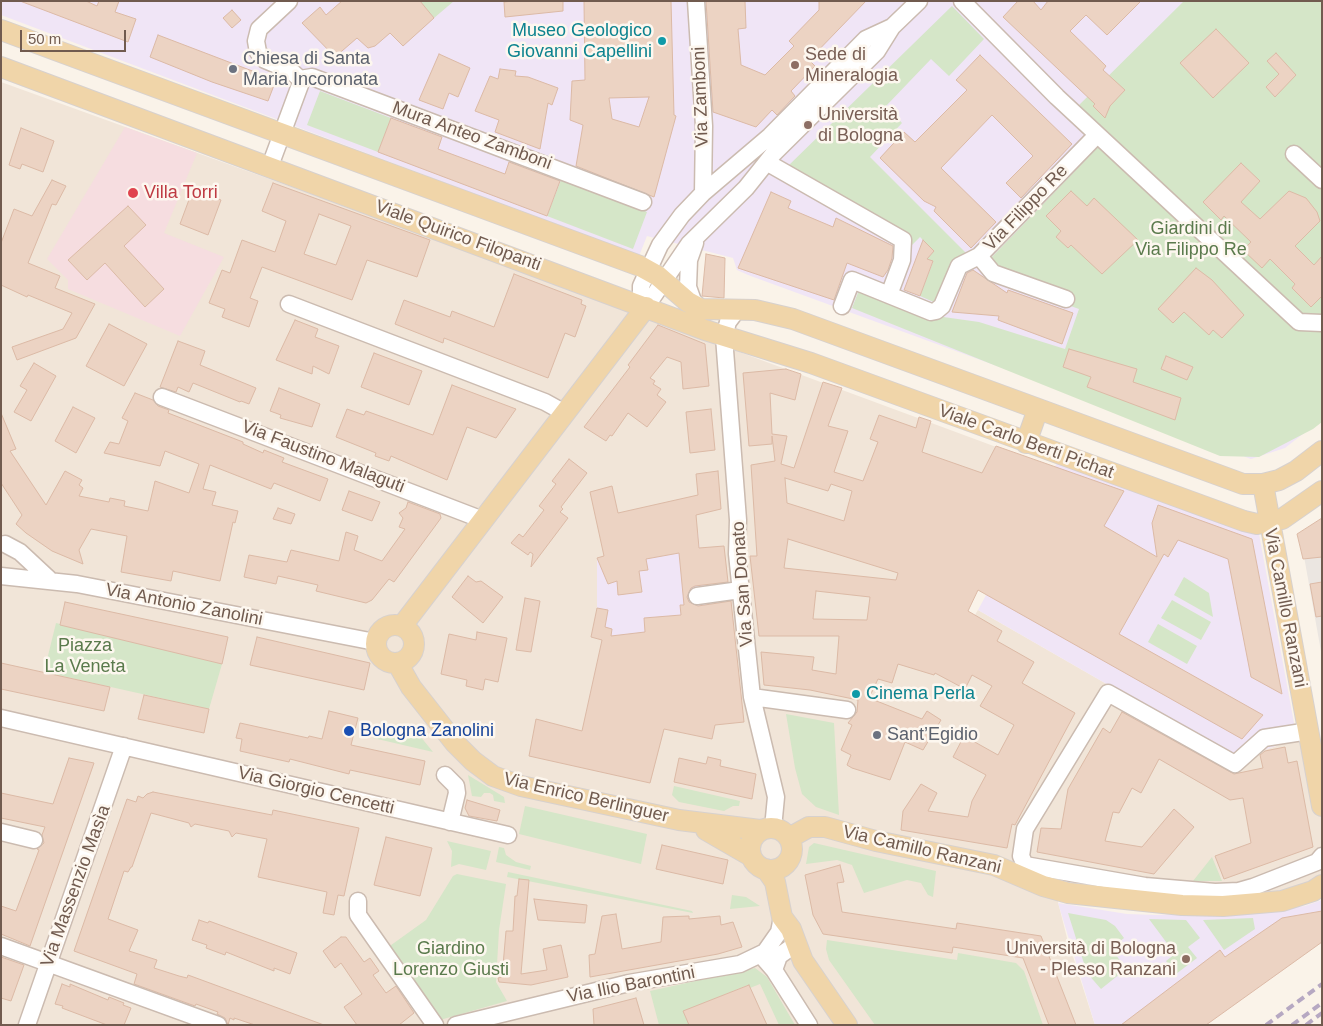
<!DOCTYPE html>
<html>
<head>
<meta charset="utf-8">
<style>
  body { margin:0 }
  #map { position:relative; width:1323px; height:1026px; overflow:hidden; background:#faf3e9; font-family:Arial,sans-serif }
  canvas { display:block }
  .frame { position:absolute; inset:0; border:2px solid #715b4f; pointer-events:none }
  .scale { position:absolute; left:20px; top:30px; width:106px; height:22px; box-sizing:border-box; border:2px solid #715b4f; border-top:0; padding-left:6px; font-size:15px; line-height:18px; white-space:nowrap; color:#715b4f; -webkit-text-stroke:4px #fdf7ef; paint-order:stroke }
</style>
</head>
<body>
<div id="map">
<canvas width="1323" height="1026"></canvas>
<div class="frame"></div>
<div class="scale">50 m</div>
</div>
<script>
const c = document.querySelector('canvas').getContext('2d');
c.lineJoin = 'round';
function fill(path, color) { c.fillStyle = color; c.fill(path, 'evenodd'); }
const toPath = rows => new Path2D(rows.map(r => 'M' + r).join(''));
function trace(path, color, width, dash) { c.strokeStyle = color; c.lineWidth = width; c.lineCap = dash ? 'butt' : 'round'; c.setLineDash(dash || []); c.stroke(path); }
function label(font, color, halo, rows, align = 'center') {
  c.font = font + ' Arial,sans-serif'; c.lineWidth = 5; c.setLineDash([]); c.textBaseline = 'middle'; c.strokeStyle = halo; c.fillStyle = color; for (const [text, x, y, turn = 0] of rows) {
    c.save(); c.translate(x, y); c.rotate((+turn || 0) * Math.PI / 180); c.textAlign = isNaN(turn) ? turn : align; if (halo) c.strokeText(text, 0, 0); c.fillText(text, 0, 0); c.restore();
  }
}
const residential = toPath([
  [1,82,380,219,999,448,959,641,978,610,1237,759,1313,734,1322,797,1322,876,1309,885,1239,900,1059,874,1053,882,1067,938,1095,1025,1,1025]
]);
const industrial = toPath([
  [1322,518,1322,657,1300,534]
]);
const education = toPath([
  [1,1,1322,1,1322,419,1285,448,1251,459,748,275,737,270,733,258,647,236,639,256,1,15],
  [1057,463,1259,534,1297,739,1237,759,978,610],
  [698,532,708,626,700,723,715,727,712,739,586,712,602,640,591,637,597,608,597,558],
  [1322,900,1322,942,1206,1025,1095,1025,1058,903,1127,914,1156,915,1273,911,1305,906]
]);
const medical = toPath([
  [125,127,197,153,164,233,224,257,180,336,68,289,68,280,47,259]
]);
const green = toPath([
  [420,1,454,1,434,18],
  [1184,1,1322,1,1322,422,1313,429,1259,457,1220,456,852,308,859,290,915,313,979,322,1065,349,1079,309,998,280,989,260,1104,141,1072,112],
  [952,6,984,39,949,76,931,59,886,106,902,123,870,157,968,255,938,304,920,296,933,262,927,259,934,251,920,237,911,246,787,167],
  [320,91,391,118,378,152,307,125],
  [561,180,647,212,633,249,547,216],
  [1184,577,1209,593,1213,617,1174,595],
  [1172,600,1211,622,1201,640,1161,618],
  [56,623,222,664,209,709,44,672],
  [1158,624,1197,646,1187,664,1148,642],
  [786,714,834,723,839,815,816,807,802,794,795,768],
  [393,726,416,731,433,752,373,738,374,733,391,736],
  [468,775,504,797,505,803,494,801,493,795,490,793,484,793,481,797,472,796],
  [674,786,740,801,739,806,733,806,724,811,679,802,672,795],
  [525,806,647,834,641,864,519,834],
  [447,841,491,851,486,870,459,864,451,867,452,851],
  [814,843,936,871,933,897,928,895,921,883,907,880,864,893,852,865,837,860,806,864,809,847],
  [499,847,504,848,506,855,516,862,531,866,530,870,496,862],
  [1212,857,1222,881,1193,881],
  [508,872,692,911,693,913,507,877],
  [457,874,506,884,499,930,496,982,507,1001,440,1020,387,948,426,920,453,876],
  [732,895,746,897,760,906,730,909],
  [1068,913,1106,920,1115,926,1124,938,1111,948,1126,969,1101,989,1087,973],
  [1253,918,1255,929,1224,950,1203,920],
  [1149,919,1186,920,1200,938,1188,947,1197,958,1176,974,1166,961,1175,954],
  [827,940,957,960,958,953,1016,963,1024,971,1043,1025,875,1025,829,960,826,949],
  [755,968,767,977,795,1025,779,1025,760,984,750,988,748,985,684,1011,689,1025,659,1025,650,991]
]);
const building = toPath([
  [20,1,86,1,97,6,99,1,119,1,115,12,136,19,128,42,20,1],
  [342,1,420,1,434,18,403,46,390,33,375,46,368,48,357,38,335,57,302,23,320,7,326,15,342,1],
  [513,1,563,1,563,11,505,17,504,2,513,1],
  [584,1,671,1,674,115,676,116,654,197,576,166,583,125,570,120,572,81,585,80,584,1],
  [649,97,639,127,612,119,609,98,649,97],
  [706,1,745,1,746,28,738,29,741,65,765,75,794,46,789,41,819,10,819,1,866,1,809,60,815,66,791,91,795,96,777,115,772,110,756,127,713,112,706,1],
  [1018,1,1033,1,1041,10,1048,1,1141,1,1107,35,1086,15,1070,31,1106,66,1103,70,1125,90,1110,106,1105,118,1093,106,1095,104,1003,17,1018,1],
  [232,10,241,20,232,28,223,18,232,10],
  [1216,29,1249,63,1213,98,1180,63,1216,29],
  [158,35,276,80,268,101,212,82,150,57,158,35],
  [1276,53,1296,75,1275,97,1266,87,1279,74,1267,61,1276,53],
  [439,54,470,68,458,97,449,93,443,109,419,100,439,54],
  [980,55,1072,144,1021,198,1006,183,1033,156,992,115,941,168,996,222,971,248,934,211,936,207,924,201,880,158,904,132,915,142,967,90,956,80,980,55],
  [500,69,516,71,515,76,528,77,558,88,552,105,548,103,540,149,495,132,499,120,475,111,490,76,498,79,500,69],
  [391,118,442,137,438,149,505,174,509,162,560,181,547,216,378,152,391,118],
  [21,128,54,141,43,172,22,164,20,169,9,165,21,128],
  [1241,163,1260,181,1241,202,1260,219,1289,191,1306,198,1317,212,1320,221,1295,246,1314,265,1322,256,1322,296,1311,307,1292,288,1295,284,1270,259,1262,268,1243,250,1251,242,1224,216,1221,220,1203,202,1241,163],
  [52,180,66,186,56,205,52,204,28,263,60,276,55,288,95,304,76,338,17,360,12,347,63,329,72,313,28,295,27,297,1,285,1,243,14,209,32,216,52,180],
  [273,183,430,240,417,277,367,260,352,300,262,267,250,298,258,301,249,327,222,317,225,309,209,303,222,270,230,273,242,240,275,252,286,221,262,211,273,183],
  [319,214,351,226,336,265,304,254,319,214],
  [193,189,221,200,208,235,180,224,193,189],
  [1071,191,1087,206,1094,198,1138,240,1102,274,1071,245,1068,248,1056,237,1061,231,1046,216,1071,191],
  [771,192,791,201,788,208,833,227,836,218,893,246,892,258,888,270,883,277,847,263,834,300,738,268,771,192],
  [128,206,146,225,124,246,164,289,145,307,105,263,87,280,68,260,128,206],
  [923,240,934,251,927,259,933,261,920,296,904,290,923,240],
  [706,254,725,258,724,298,702,296,706,254],
  [1196,268,1212,280,1244,315,1222,338,1213,330,1209,335,1184,312,1173,323,1158,309,1196,268],
  [973,270,1007,293,1008,290,1073,313,1062,344,998,320,999,316,952,312,967,273,973,270],
  [514,274,582,300,581,304,586,306,575,337,565,333,548,378,444,338,443,343,395,324,404,300,450,317,452,311,494,327,514,274],
  [295,320,318,329,315,337,339,346,329,374,313,366,312,374,276,360,295,320],
  [109,324,147,344,124,386,86,366,109,324],
  [658,325,705,344,709,386,683,389,681,362,667,357,650,378,655,381,653,384,661,389,657,395,666,402,647,427,628,413,612,436,610,435,606,441,584,427,630,367,628,365,658,325],
  [178,341,205,351,200,365,256,388,249,404,241,401,240,402,193,383,189,392,178,387,176,392,160,387,178,341],
  [1069,349,1137,369,1133,382,1181,398,1175,420,1087,387,1091,377,1063,367,1069,349],
  [374,353,422,371,409,405,361,387,374,353],
  [1166,356,1193,367,1187,380,1161,369,1166,356],
  [34,363,56,376,31,421,14,412,27,390,20,386,34,363],
  [786,369,801,374,795,400,770,393,772,434,787,436,781,464,794,468,823,382,842,388,828,426,848,431,834,472,863,481,878,442,870,439,879,415,916,428,919,417,931,421,922,452,982,473,996,446,1124,491,1104,526,1157,557,1152,523,1158,505,1252,539,1282,694,1251,677,1228,559,1178,540,1168,557,1164,554,1119,634,1263,715,1242,739,978,590,968,611,1002,631,997,641,1034,662,1022,683,1075,713,1015,825,1012,824,1007,848,901,830,903,811,921,784,937,793,928,811,968,817,972,801,986,775,953,757,964,736,998,755,1014,725,980,706,992,686,972,675,965,689,935,673,934,675,898,664,892,683,878,679,869,698,922,719,927,711,941,720,923,750,905,742,890,780,852,768,847,765,851,755,841,750,852,725,848,723,857,712,858,700,810,690,764,685,761,652,814,657,812,670,836,674,839,636,759,636,750,556,757,556,751,465,775,461,772,436,772,444,749,446,743,373,786,369],
  [785,478,828,491,831,484,852,491,844,521,787,503,785,478],
  [788,539,898,573,896,580,784,568,788,539],
  [816,591,870,597,867,620,813,619,816,591],
  [452,385,516,409,496,438,467,427,447,480,391,456,389,461,375,456,376,453,336,437,347,409,364,415,366,411,433,435,452,385],
  [279,388,320,404,312,427,280,418,281,415,270,411,279,388],
  [135,393,153,400,158,406,169,410,168,413,243,442,243,444,263,453,264,450,284,458,282,462,328,479,320,501,274,483,271,489,210,465,203,489,216,492,212,505,238,511,235,523,233,522,220,581,173,571,171,581,121,572,127,536,91,529,79,550,83,564,52,551,26,533,16,524,22,515,1,483,1,413,16,449,10,451,46,505,65,471,82,480,79,485,83,488,79,496,109,502,110,498,125,501,124,506,148,511,155,481,189,493,199,464,165,451,160,466,104,453,110,442,119,444,128,421,122,418,135,393],
  [73,407,95,418,76,453,55,441,73,407],
  [711,409,715,450,690,453,686,412,711,409],
  [569,459,587,473,561,507,563,509,560,512,568,518,531,567,533,554,530,552,528,555,511,543,519,534,523,537,544,510,539,506,556,484,552,481,569,459],
  [718,471,721,509,696,515,699,548,724,546,728,582,695,586,691,588,687,597,689,602,698,606,731,601,744,722,715,725,712,739,664,729,650,783,529,756,536,719,582,731,602,640,591,637,597,608,608,610,605,627,612,629,611,636,645,632,644,618,681,615,680,605,684,605,679,553,646,559,648,570,639,571,642,592,618,595,617,581,608,584,597,558,604,556,590,492,612,486,618,513,698,495,696,474,718,471],
  [349,491,380,502,372,521,342,510,349,491],
  [408,502,440,514,441,518,394,582,389,579,372,600,366,603,316,591,318,585,278,576,276,584,244,577,249,555,287,562,291,550,339,561,346,532,358,536,354,550,382,561,405,529,399,527,403,518,399,513,406,508,408,502],
  [278,508,295,514,291,524,273,519,278,508],
  [1322,518,1322,557,1303,559,1297,534,1322,518],
  [468,576,476,582,481,581,503,597,483,623,452,597,468,576],
  [1322,582,1322,616,1316,617,1310,584,1322,582],
  [525,598,540,601,531,652,516,650,525,598],
  [65,602,228,637,222,664,60,625,65,602],
  [477,632,507,638,498,682,485,679,483,690,466,686,467,680,441,674,449,634,476,640,477,632],
  [257,637,370,663,364,690,250,665,257,637],
  [1,663,110,687,104,711,1,689,1,663],
  [144,695,209,709,204,733,138,719,144,695],
  [329,711,358,718,351,745,425,761,420,785,350,770,349,774,290,759,289,762,240,751,242,739,236,738,240,723,308,738,309,736,322,739,329,711],
  [1122,712,1234,774,1263,768,1260,755,1265,751,1285,747,1288,763,1297,761,1313,847,1224,879,1215,856,1251,843,1243,798,1230,800,1159,759,1141,793,1132,788,1119,813,1113,812,1105,841,1142,847,1174,809,1194,827,1154,874,1037,852,1041,828,1061,829,1068,789,1103,728,1110,733,1122,712],
  [708,757,721,760,720,766,756,774,752,799,674,782,679,758,706,764,708,757],
  [69,758,94,763,30,946,1,934,1,906,16,911,39,850,37,849,44,843,42,835,45,827,1,818,1,793,53,804,69,758],
  [153,792,272,815,273,810,359,828,344,896,338,895,334,915,323,913,327,892,258,877,267,839,236,833,232,837,229,831,195,824,191,827,189,823,151,813,132,867,131,867,128,872,124,871,108,919,138,930,129,951,157,960,154,968,179,976,187,978,188,975,324,1025,255,1025,234,1018,234,1020,230,1018,228,1025,225,1018,217,1014,218,1012,196,1004,195,1006,134,984,137,974,74,951,127,799,136,802,138,796,143,798,147,794,153,792],
  [467,800,500,810,497,821,469,816,465,808,467,800],
  [386,837,432,848,420,896,374,885,386,837],
  [662,845,728,860,723,884,656,869,662,845],
  [840,865,844,882,837,883,842,912,956,929,957,923,1041,936,1076,1025,1049,1025,1023,958,953,947,952,953,823,934,813,915,805,875,840,865],
  [519,879,529,880,521,974,547,970,543,949,561,945,568,977,531,985,499,982,498,978,502,977,506,931,513,931,515,896,517,896,519,879],
  [534,899,587,905,585,923,538,920,534,899],
  [1322,911,1322,942,1206,1025,1121,1025,1220,950,1225,957,1282,918,1322,911],
  [616,914,622,949,661,942,663,917,689,916,689,919,720,916,721,925,733,922,742,947,718,954,590,977,589,955,595,954,602,916,616,914],
  [199,920,208,923,209,921,297,953,290,974,274,968,274,971,226,952,225,955,206,948,207,945,192,940,199,920],
  [341,937,346,937,364,962,370,958,379,971,373,975,386,993,396,986,414,1013,399,1025,357,1025,344,1007,362,994,341,963,335,968,323,951,341,937],
  [1,957,24,965,11,1001,1,998,1,957],
  [62,984,70,987,70,984,108,1000,109,997,124,1003,123,1005,131,1008,124,1025,107,1025,62,1008,63,1006,55,1004,62,984],
  [749,985,767,1025,689,1025,683,1011,749,985],
  [636,998,644,1025,594,1025,593,1009,636,998]
]);
const minor = toPath([
  [696,1,704,126,703,193],
  [962,1,1057,97,1299,322,1322,323],
  [892,27,866,39,770,136,703,193,682,215,660,245,641,286,641,297,646,307,689,244,746,188,774,153,877,51,892,27,919,1],
  [300,79,312,77,643,202],
  [1294,154,1322,180],
  [768,163,903,240,902,260,889,295],
  [270,166,300,85,300,79,291,71,265,60,258,52,256,41,259,29,289,1],
  [695,243,689,260,688,287,693,301,699,307],
  [979,256,993,273,1066,299],
  [289,304,545,402,565,413],
  [842,306,852,280,931,312,936,311,942,306,959,266,979,256,1097,135],
  [737,310,728,322,724,337,738,520,737,554,752,697,776,797,773,828],
  [162,397,483,520],
  [5,544,20,552,49,579],
  [1,576,77,584,375,642],
  [697,596,740,590],
  [752,697,847,710],
  [1,718,508,835],
  [1309,731,1264,738,1235,764,1108,693,1025,829,1021,856,1025,865,1145,886,1215,892,1239,891,1253,887,1317,862,1322,856],
  [445,775,456,786,457,793,450,822],
  [1,832,34,840],
  [358,901,358,915,435,1025],
  [1,946,218,1025],
  [761,955,774,970,809,1025],
  [774,970,779,956,796,944],
  [27,1025,124,746],
  [456,1025,629,983,740,964,765,952,779,932,782,917]
]);
const major = toPath([
  [1,30,640,266,658,276,688,302,701,309,755,310,793,319,1243,484,1263,484,1279,480,1296,471,1322,451],
  [1,67,705,330,811,363,1244,521,1257,524,1282,519,1322,491],
  [1026,443,1038,409],
  [1263,484,1322,806],
  '376 644a19 19 0 1 1 38 0a19 19 0 1 1-38 0Z',
  [402,626,646,307],
  [398,664,411,687,455,743,473,761,493,776,521,786,679,820,760,830],
  '750 849a21 21 0 1 1 42 0a21 21 0 1 1-42 0Z',
  [706,830,751,856],
  [789,838,809,827,825,827,876,841,994,865,1043,886,1068,893,1182,905,1223,906,1282,901,1313,891,1322,885],
  [766,869,775,882,782,917,791,929,803,961,847,1025]
]);
const rail = toPath([
  [1266,1025,1322,984],
  [1292,1025,1322,1003],
  [1306,1025,1322,1013]
]);
const markers = [
  [662,41,5,"#0f9aa8"],
  [795,65,5,"#8d6e63"],
  [233,69,5,"#6b7280"],
  [808,125,5,"#8d6e63"],
  [133,193,6,"#e0444e"],
  [856,694,5,"#0f9aa8"],
  [349,731,6,"#1a4fb4"],
  [877,735,5,"#6b7280"],
  [1186,959,5,"#8d6e63"]
];
const cultureNames = [
  ["Museo Geologico",652,31],
  ["Giovanni Capellini",652,52],
  ["Cinema Perla",866,694,"left"]
];
const educationNames = [
  ["Sede di",805,55],
  ["Mineralogia",805,76],
  ["Università",818,115],
  ["di Bologna",818,136],
  ["Università di Bologna",1176,949,"right"],
  ["- Plesso Ranzani",1176,970,"right"]
];
const worshipNames = [
  ["Chiesa di Santa",243,59],
  ["Maria Incoronata",243,80],
  ["Sant’Egidio",887,735]
];
const streetNames = [
  ["Via Zamboni",701,97,-92],
  ["Mura Anteo Zamboni",472,136,20],
  ["Via Filippo Re",1026,208,-46],
  ["Viale Quirico Filopanti",458,236,20],
  ["Viale Carlo Berti Pichat",1026,442,20],
  ["Via Faustino Malaguti",323,457,21],
  ["Via San Donato",743,584,-94],
  ["Via Antonio Zanolini",184,605,11],
  ["Via Camillo Ranzani",1285,608,79],
  ["Via Giorgio Cencetti",316,791,13],
  ["Via Enrico Berlinguer",586,798,13],
  ["Via Camillo Ranzani",922,850,13],
  ["Via Massenzio Masìa",76,886,-70],
  ["Via Ilio Barontini",631,985,-11]
];
const healthNames = [
  ["Villa Torri",144,193]
];
const parkNames = [
  ["Giardini di",1191,229],
  ["Via Filippo Re",1191,250],
  ["Piazza",85,646],
  ["La Veneta",85,667],
  ["Giardino",451,949],
  ["Lorenzo Giusti",451,970]
];
const transitNames = [
  ["Bologna Zanolini",360,731]
];
fill(residential, '#f1e5d8');
fill(industrial, '#ebe6e1');
fill(education, '#f0e5f6');
fill(medical, '#f6dde0');
fill(green, '#d5e6c8');
fill(building, '#ecd3c3');
trace(building, '#dcbaa6', 1);
trace(minor, '#cbbbb0', 19);
trace(major, '#d7d1ce', 22);
trace(minor, '#fff', 16);
trace(major, '#f0d5a9', 20);
trace(rail, '#b6a8c2', 4, [8, 5]);
for (const [x, y, r, color] of markers) { const dot = new Path2D(); dot.arc(x, y, r, 0, 2 * Math.PI); c.fillStyle = color; c.fill(dot); trace(dot, '#fdf7ef', 2); }
label('18px', '#0d838f', '#fdf7ef', cultureNames, 'right');
label('18px', '#785e54', '#fdf7ef', educationNames, 'left');
label('18px', '#5b616d', '#fdf7ef', worshipNames, 'left');
label('18px', '#715b4f', '#fdf7ef', streetNames);
label('18px', '#be3a42', '#fdf7ef', healthNames, 'left');
label('18px', '#5a7a4c', '#fdf7ef', parkNames);
label('18px', '#164399', '#fdf7ef', transitNames, 'left');
</script>
</body>
</html>
